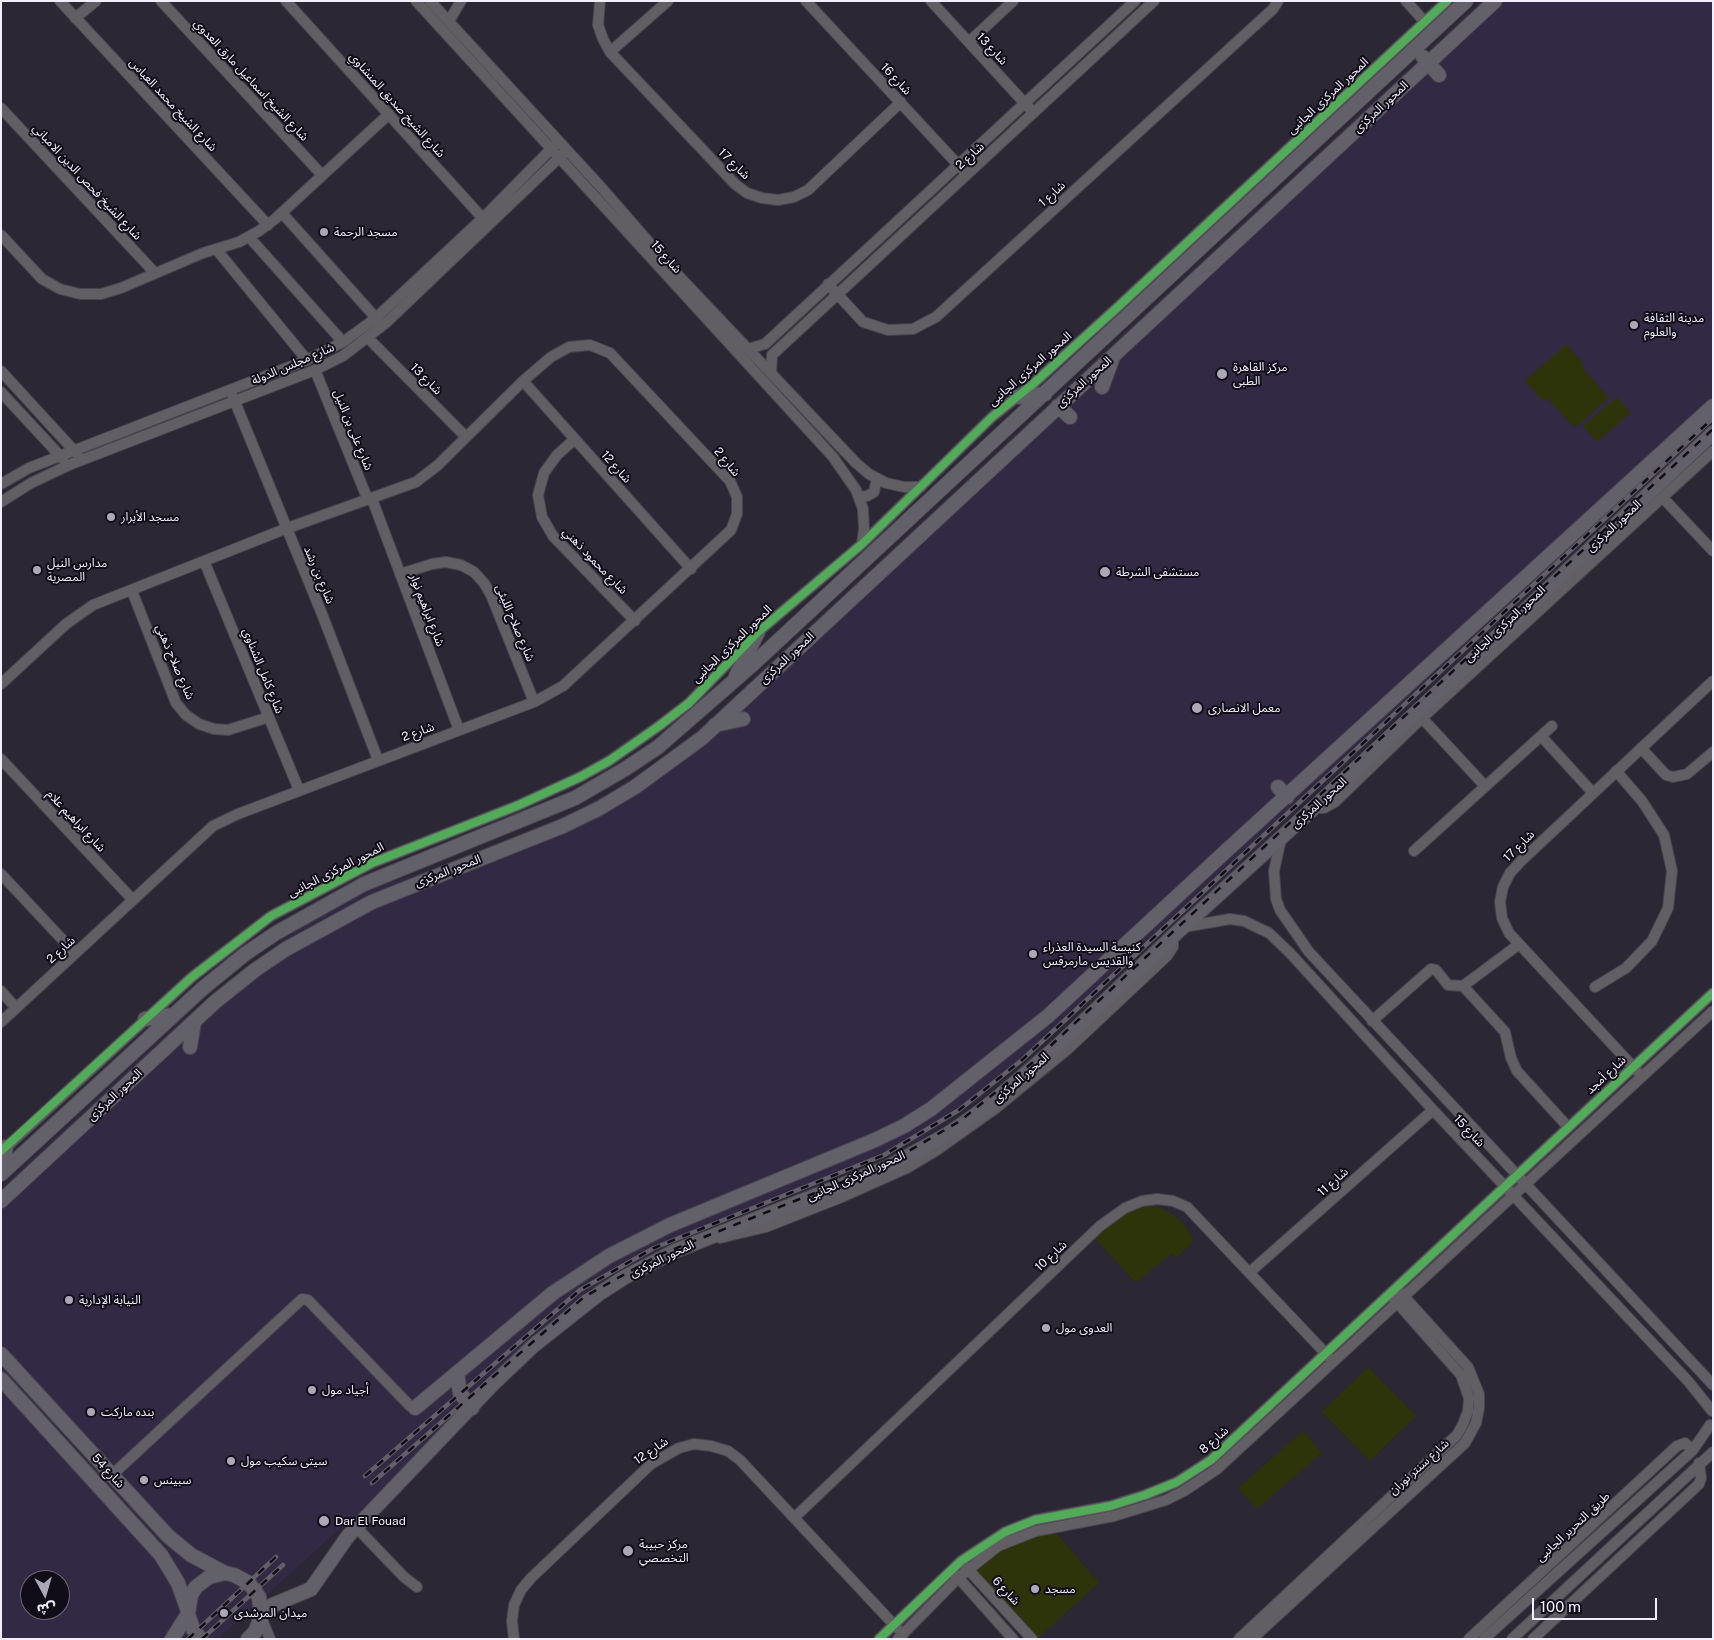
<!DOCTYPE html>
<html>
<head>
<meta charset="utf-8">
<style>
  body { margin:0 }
  #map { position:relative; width:1714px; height:1640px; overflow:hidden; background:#2b2734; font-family:"Public Sans","Noto Sans Arabic",sans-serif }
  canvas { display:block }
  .frame { position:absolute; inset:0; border:2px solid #f2eefe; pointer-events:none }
  .north { position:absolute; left:20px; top:1570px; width:50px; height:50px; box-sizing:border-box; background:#110d18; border:1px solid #6b6774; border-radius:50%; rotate:174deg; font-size:14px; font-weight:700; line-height:20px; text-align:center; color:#f2eefe }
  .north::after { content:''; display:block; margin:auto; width:18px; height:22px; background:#aca8b7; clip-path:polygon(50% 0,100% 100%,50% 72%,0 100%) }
  .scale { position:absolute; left:1532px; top:1598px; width:125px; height:22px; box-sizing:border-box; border:2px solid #f2eefe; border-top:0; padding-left:6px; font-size:15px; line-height:18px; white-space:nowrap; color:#f2eefe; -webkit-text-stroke:4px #110d18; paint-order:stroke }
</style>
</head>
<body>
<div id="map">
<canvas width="1714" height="1640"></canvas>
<div class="frame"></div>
<div class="north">ش</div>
<div class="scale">100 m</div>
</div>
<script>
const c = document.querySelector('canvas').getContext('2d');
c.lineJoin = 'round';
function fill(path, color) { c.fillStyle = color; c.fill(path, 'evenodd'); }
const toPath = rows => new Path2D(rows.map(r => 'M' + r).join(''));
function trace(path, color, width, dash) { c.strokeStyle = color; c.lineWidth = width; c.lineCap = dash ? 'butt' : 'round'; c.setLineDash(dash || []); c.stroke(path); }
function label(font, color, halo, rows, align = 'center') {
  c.font = font + ' "Public Sans","Noto Sans Arabic",sans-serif'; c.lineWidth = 4; c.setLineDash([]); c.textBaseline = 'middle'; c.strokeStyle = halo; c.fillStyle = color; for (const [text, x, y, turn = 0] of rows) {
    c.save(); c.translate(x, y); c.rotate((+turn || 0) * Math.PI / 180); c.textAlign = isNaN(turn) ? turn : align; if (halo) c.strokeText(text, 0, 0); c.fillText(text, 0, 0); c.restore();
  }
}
const built = toPath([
  [1481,1,1713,1,1713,422,1227,875,977,1101,921,1139,811,1188,704,1230,653,1261,540,1348,218,1639,1,1639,1,1187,179,1022,281,941,333,907,377,886,415,875,514,837,574,811,618,787,669,753,709,719],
  [30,1580,60,1580,60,1610,30,1610]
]);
const green = toPath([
  [1566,344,1584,364,1582,367,1609,398,1575,428,1547,398,1543,401,1525,381],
  [1617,397,1631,413,1597,442,1583,426],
  [1143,1205,1158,1207,1172,1214,1185,1225,1193,1239,1192,1243,1176,1258,1172,1253,1136,1283,1092,1235,1124,1210],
  [1368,1367,1416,1416,1370,1461,1322,1412],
  [1303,1431,1322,1453,1257,1509,1238,1488],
  [1053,1529,1099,1583,1037,1639,1032,1639,971,1571,985,1556]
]);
const minor = toPath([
  [60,1,268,225],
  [161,1,322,175],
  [286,1,487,223],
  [416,1,833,457,856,490,863,509,864,529,862,544],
  [430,1,600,186,674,271,856,463,869,474,886,483,904,487,921,487],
  [600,1,598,25,603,39,610,52,735,184,747,193,762,198,778,200,794,197,808,190,901,102],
  [806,1,962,169],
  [931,1,1030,109],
  [1406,1,1425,22],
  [75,18,96,1],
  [449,21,461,1],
  [969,42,1013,1],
  [610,52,668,1],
  [1,108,155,273],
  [282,213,376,318],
  [1,235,42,279,60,289,80,294,101,294,121,288,203,253,239,242,259,231,275,219,389,114],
  [249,237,343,342],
  [216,249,307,360],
  [828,284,863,322,888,330,913,329,936,317,1273,9,1278,1],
  [368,338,466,437],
  [748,349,765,344,1135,1],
  [315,370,368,500],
  [1,371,78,455],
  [771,374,772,355,1154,1],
  [523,381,691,569],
  [1,392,63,459],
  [233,397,322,614,378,760],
  [575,439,557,455,544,473,538,495,542,517,553,536,635,621],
  [1,484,29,468,307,360,343,342,376,318,483,218,556,144],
  [859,497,867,496,874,492,877,478],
  [1663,498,1713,551],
  [372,499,459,730],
  [1,502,31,483,69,465,315,370,343,356,387,322,563,154],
  [204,561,299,790],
  [400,574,432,564,446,562,461,565,474,572,484,583,491,595,534,702],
  [132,591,176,703,186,715,199,724,214,729,228,730,269,717],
  [1,684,66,624,93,605,285,529,416,482,438,465,523,381,551,357,569,347,590,345,610,353,730,481,737,497,737,514,731,530,563,686,534,702,238,814,213,826,1,1022],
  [1422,718,1485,786],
  [1541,736,1593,793],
  [1641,748,1666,775,1673,777,1687,774,1713,752],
  [1,759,133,900],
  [1312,808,1324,808,1335,802,1422,718,1713,451],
  [1281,839,1274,871,1276,899,1280,910,1309,952,1713,1385],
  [1414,851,1552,726],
  [1,874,75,953],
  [1184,927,1230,919,1244,921,1269,933,1290,953,1433,1110,1688,1381,1712,1411],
  [1463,986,1505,1032,1511,1058,1517,1071,1568,1127],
  [1595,987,1626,968,1652,941,1668,908,1672,871,1664,835,1642,801,1616,771],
  [1,991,16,1008],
  [1372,1021,1431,969,1436,970,1448,985,1463,986,1518,945],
  [1637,1071,1509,933,1502,918,1500,902,1503,887,1510,873,1521,861,1713,681],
  [2,1151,192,977,271,916,372,863,519,805,580,777,609,761,659,726,689,703,758,632,862,544,992,417,1033,384,1119,306,1447,1],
  [720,1238,766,1227,842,1197,907,1168,937,1150,996,1108,1068,1049,1167,956,1173,947,1173,936],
  [1250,1272,1433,1110],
  [112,1475,302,1299,308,1300,410,1406,415,1408],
  [795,1517,1100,1226,1125,1208,1142,1201,1157,1199,1173,1201,1187,1207,1329,1357],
  [356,1527,404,1577,417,1587],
  [965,1566,1032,1639],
  [955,1574,1013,1639],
  [261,1617,270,1639],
  [514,1639,512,1621,514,1605,521,1590,531,1578,651,1464,679,1448,694,1444,711,1446,728,1451,740,1460,897,1628],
  [879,1639,961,1561,1005,1532,1035,1520,1110,1506,1145,1495,1177,1482,1211,1460,1713,993],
  [898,1639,958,1578,998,1546,1036,1531,1114,1516,1166,1500,1184,1491,1217,1469,1713,1011],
  [1239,1639,1457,1435,1463,1424,1468,1411,1469,1398,1461,1375,1393,1298],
  [1252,1639,1465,1443,1476,1423,1479,1408,1479,1394,1468,1367,1400,1292],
  [1469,1639,1677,1446,1685,1443,1693,1450],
  [1484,1639,1693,1450,1710,1425],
  [1512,1639,1713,1452],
  [1533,1639,1699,1484,1701,1478,1699,1463]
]);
const major = toPath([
  [1423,57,1439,75],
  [1102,387,1113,357],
  [1016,397,1045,394],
  [1058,406,1070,417],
  [736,676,758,632],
  [715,725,743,719],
  [1278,787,1287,797],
  [145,1019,172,1015],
  [190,1047,194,1022],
  [1,1172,6,1147],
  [1,1174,202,989,245,954,276,933,364,884,575,798,625,769,658,747,751,666,1466,1],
  [1,1201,215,1002,255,970,286,949,372,902,563,826,600,808,635,787,702,738,1495,1],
  [1,1354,168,1536,191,1555,225,1573],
  [457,1373,460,1393,472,1408],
  [1,1379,161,1555,178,1583,188,1611],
  [415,1408,553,1293,609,1256,670,1225,875,1140,904,1126,931,1109,1048,1016,1226,851,1713,406],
  [261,1610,311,1589,348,1536,492,1385,533,1346,600,1293,625,1277,675,1251,888,1167,948,1134,988,1106,1061,1043,1173,936,1361,765,1713,433],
  [172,1639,188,1614],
  [201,1639,193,1629,188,1614,191,1595,196,1587,209,1577,225,1573,234,1575,249,1583,259,1597,261,1617,255,1632,248,1639]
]);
const rail = toPath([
  [365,1476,580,1290,654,1248,884,1155,959,1110,1022,1060,1713,418],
  [372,1483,584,1297,659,1255,885,1165,960,1121,1032,1063,1713,429],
  [188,1639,276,1557],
  [202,1639,283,1565]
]);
const cycleway = toPath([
  [1,1151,192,977,271,916,372,863,519,805,580,777,609,761,659,726,689,703,758,632,862,544,992,417,1033,384,1119,306,1447,1],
  [879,1639,961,1561,1005,1532,1035,1520,1110,1506,1145,1495,1177,1482,1211,1460,1713,993]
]);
const markers = [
  [324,232,5,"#aca8b7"],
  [1634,325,5,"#aca8b7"],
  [1222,374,6,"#aca8b7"],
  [111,517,5,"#aca8b7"],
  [37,570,5,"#aca8b7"],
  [1105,572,6,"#aca8b7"],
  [1197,708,6,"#aca8b7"],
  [1033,954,5,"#aca8b7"],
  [69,1300,5,"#aca8b7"],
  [1046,1328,5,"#aca8b7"],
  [312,1390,5,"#aca8b7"],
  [91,1412,5,"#aca8b7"],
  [231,1461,5,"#aca8b7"],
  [144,1480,5,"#aca8b7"],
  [324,1521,6,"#aca8b7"],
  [628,1551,6,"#aca8b7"],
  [1035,1589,5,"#aca8b7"],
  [224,1613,5,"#aca8b7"]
];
const streetNames = [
  ["شارع 13",992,49,47],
  ["شارع 16",896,79,47],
  ["شارع الشيخ اسماعيل مارق العدوي",251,80,47],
  ["المحور المركزى الجانبى",1328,96,-43],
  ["شارع الشيخ محمد العباس",173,105,47],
  ["شارع الشيخ صديق المنشاوي",397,105,48],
  ["المحور المركزى",1381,107,-43],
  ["شارع 2",970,156,-43],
  ["شارع 17",734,164,44],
  ["شارع الشيخ فحص الدين الامباني",87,182,47],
  ["شارع 1",1052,194,-42],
  ["شارع 15",666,257,48],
  ["شارع مجلس الدولة",293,364,-23],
  ["المحور المركزى الجانبى",1030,369,-41],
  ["شارع 13",426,379,45],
  ["المحور المركزى",1084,382,-42],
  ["شارع على بن النيل",353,430,68],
  ["شارع 2",727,462,50],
  ["شارع 12",616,467,48],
  ["المحور المركزى",1614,526,-43],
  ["شارع محمود ذهني",595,561,46],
  ["شارع بن رشد",319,575,67],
  ["شارع ابراهيم نوار",427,610,69],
  ["شارع صلاح الليثى",515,623,67],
  ["المحور المركزى الجانبى",1505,624,-43],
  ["المحور المركزى الجانبى",732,644,-44],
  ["المحور المركزى",787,658,-43],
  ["شارع صلاح ذهني",175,662,67],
  ["شارع كامل الشناوي",263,671,68],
  ["شارع 2",418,732,-20],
  ["المحور المركزى",1319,803,-42],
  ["شارع ابراهيم علام",76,821,47],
  ["شارع 17",1519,846,-45],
  ["المحور المركزى الجانبى",336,870,-27],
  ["المحور المركزى",448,871,-21],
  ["شارع 2",61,950,-43],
  ["شارع أمجد",1606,1075,-43],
  ["المحور المركزى",1021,1078,-41],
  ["المحور المركزى",115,1095,-43],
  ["شارع 15",1469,1131,47],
  ["المحور المركزى الجانبى",856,1176,-24],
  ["شارع 11",1333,1182,-42],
  ["شارع 10",1051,1256,-43],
  ["المحور المركزى",662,1259,-26],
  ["شارع 8",1214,1440,-42],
  ["شارع 12",651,1451,-34],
  ["شارع سنتر نوران",1419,1467,-42],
  ["شارع 54",108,1471,47],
  ["طريق التحرير الجانبى",1573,1527,-43],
  ["شارع 6",1006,1591,47]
];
const poiNames = [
  ["مسجد الرحمة",334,232],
  ["مدينة الثقافة",1644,318],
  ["والعلوم",1644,332],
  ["مركز القاهرة",1233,367],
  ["الطبى",1233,381],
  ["مسجد الأبرار",121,517],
  ["مدارس النيل",47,563],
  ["المصرية",47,577],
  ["مستشفى الشرطة",1116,572],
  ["معمل الانصارى",1208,708],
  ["كنيسة السيدة العذراء",1043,947],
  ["والقديس مارمرقس",1043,961],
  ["النيابة الإدارية",79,1300],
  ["العدوى مول",1056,1328],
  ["أجياد مول",322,1390],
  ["بنده ماركت",101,1412],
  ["سيتى سكيب مول",241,1461],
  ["سبينس",154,1480],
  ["Dar El Fouad",335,1521],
  ["مركز حبيبة",639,1544],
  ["التخصصي",639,1558],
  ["مسجد",1045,1589],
  ["ميدان المرشدى",234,1613]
];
fill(built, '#322944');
fill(green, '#2e3409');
trace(minor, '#48444f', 12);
trace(major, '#48444f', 16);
trace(minor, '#615f64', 10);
trace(major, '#626068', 14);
trace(rail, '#625f67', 4.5);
trace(rail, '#110d18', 2.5, [8]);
trace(cycleway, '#51ab58', 8);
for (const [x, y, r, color] of markers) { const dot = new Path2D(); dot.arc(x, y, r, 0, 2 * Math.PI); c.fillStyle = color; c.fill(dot); trace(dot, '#110d18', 2); }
label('12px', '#f2eefe', '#110d18', streetNames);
label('12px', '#f2eefe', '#110d18', poiNames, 'left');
</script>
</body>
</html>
